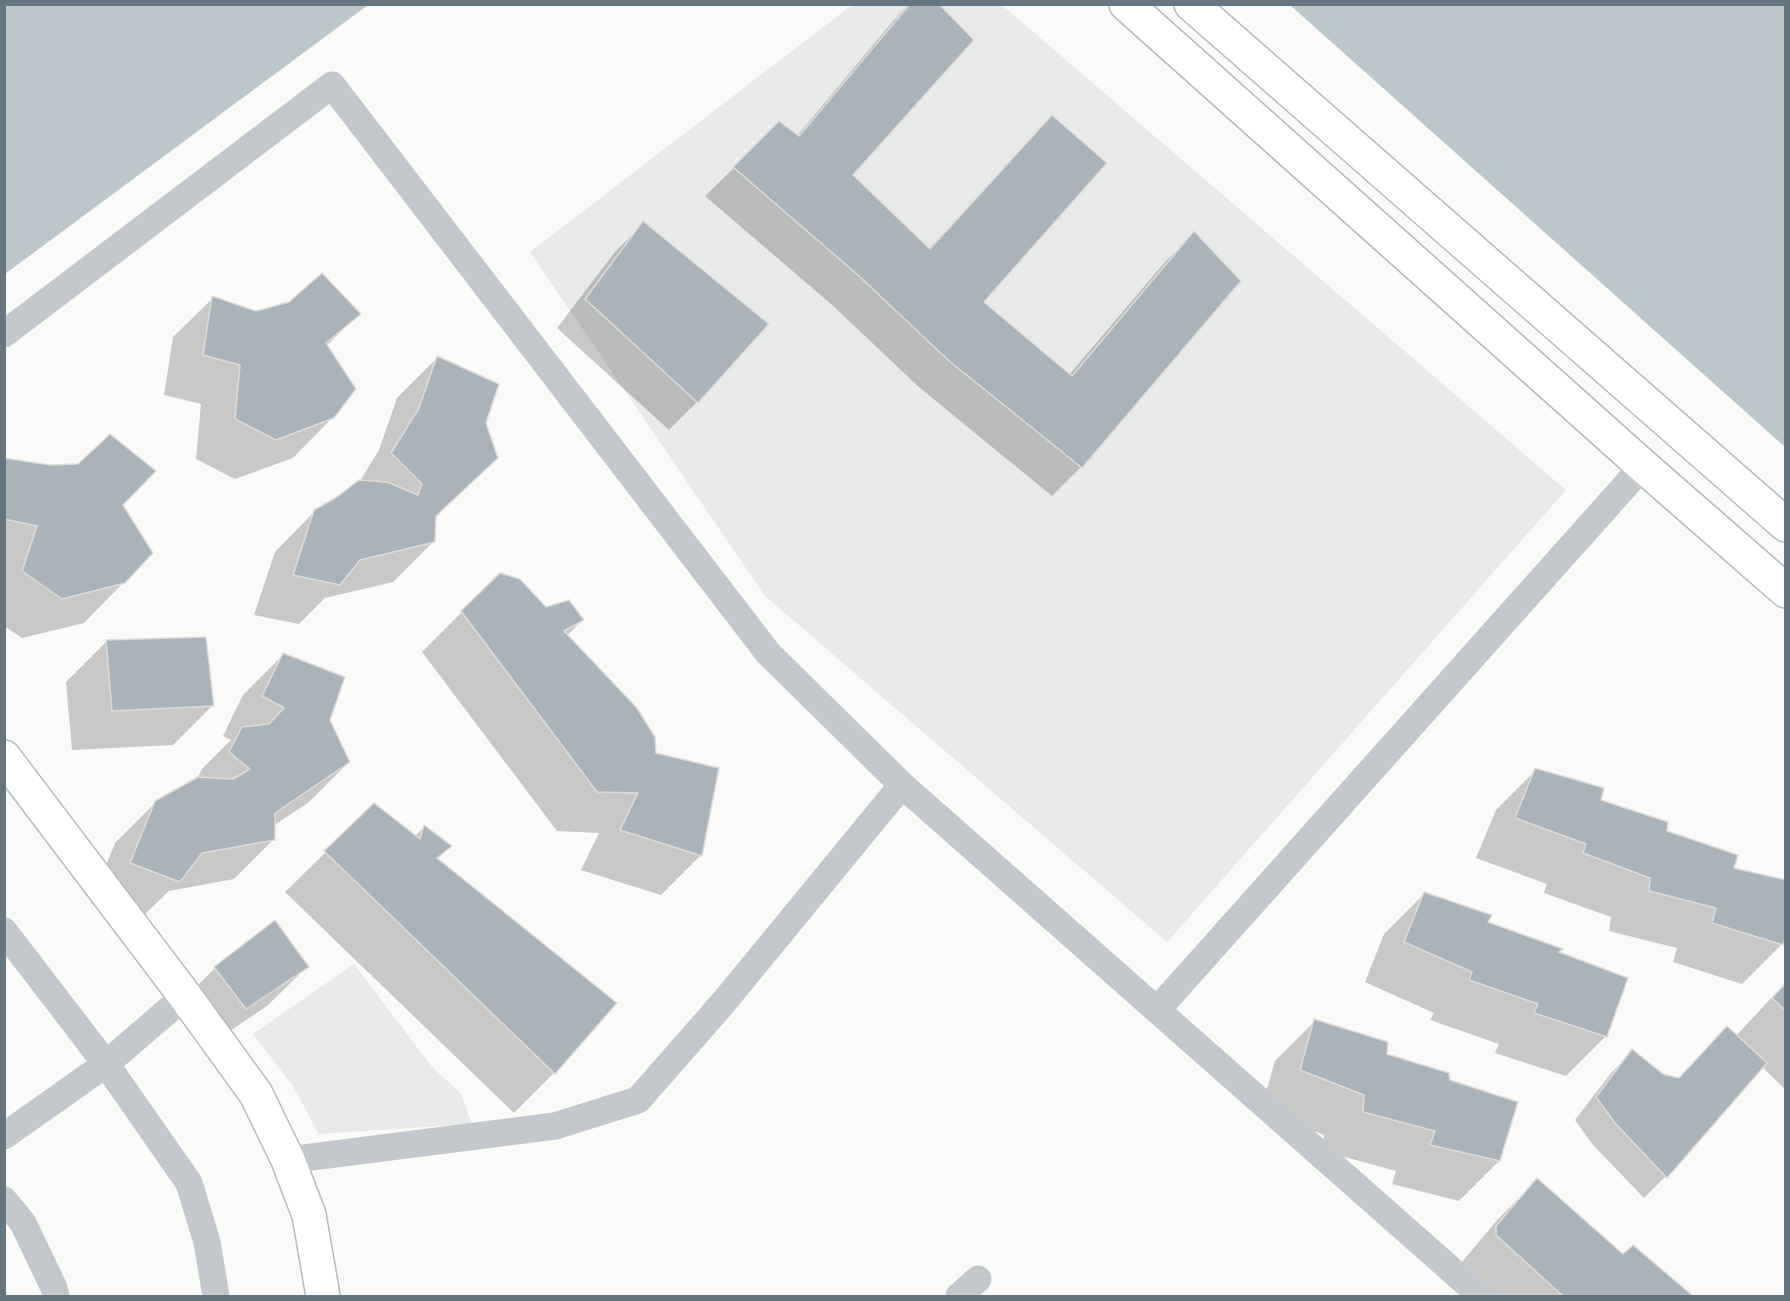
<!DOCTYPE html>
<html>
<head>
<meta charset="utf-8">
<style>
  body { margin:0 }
  #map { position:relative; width:1790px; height:1301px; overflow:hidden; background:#fafaf8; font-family:Overpass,sans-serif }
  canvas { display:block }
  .frame { position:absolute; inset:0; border:6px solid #657683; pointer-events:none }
</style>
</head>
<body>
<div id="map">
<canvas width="1790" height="1301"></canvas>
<div class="frame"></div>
</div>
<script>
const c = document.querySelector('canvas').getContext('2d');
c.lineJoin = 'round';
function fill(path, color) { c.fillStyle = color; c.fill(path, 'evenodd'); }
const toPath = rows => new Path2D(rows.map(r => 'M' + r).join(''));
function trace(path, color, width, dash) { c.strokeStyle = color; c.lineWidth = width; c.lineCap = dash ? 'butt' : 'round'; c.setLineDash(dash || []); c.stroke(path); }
const built = toPath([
  [852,5,1002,5,1566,490,1167,942,765,596,530,252],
  [354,964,432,1067,461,1094,472,1124,319,1134,293,1086,253,1034]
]);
const water = toPath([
  [5,4,368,4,368,5,5,274],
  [1290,5,1785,5,1785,447]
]);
const shadow = toPath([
  [909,4,937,4,851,175,928,250,1052,117,982,302,1069,375,1165,262,1194,233,1239,281,1081,467,1052,496,920,388,831,304,705,196,780,123,797,136,895,19],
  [644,223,697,402,669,430,557,328,615,252],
  [213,298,256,312,359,314,326,346,333,417,293,458,235,479,196,459,201,404,164,395,173,337],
  [437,358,484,423,497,458,434,519,433,542,393,582,325,598,299,624,254,615,275,552,315,511,338,498,360,481,379,450,397,398],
  [4,460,50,466,122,505,124,582,84,623,22,638,4,626],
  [500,574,545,609,582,620,567,636,655,755,701,855,661,895,581,870,599,833,557,831,422,652],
  [106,642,213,705,173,745,72,750,66,682],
  [283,655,328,720,349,762,309,802,273,826,274,839,234,879,169,891,138,921,91,903,115,843,156,802,197,779,202,769,231,740,223,736,243,695],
  [1536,770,1665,832,1732,869,1782,944,1742,984,1673,962,1677,948,1609,931,1611,917,1544,893,1547,884,1476,858,1496,810],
  [374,805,414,837,424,827,450,846,437,860,615,1004,554,1073,514,1113,285,892],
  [1424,894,1485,923,1557,953,1606,1036,1566,1076,1495,1053,1499,1044,1430,1020,1434,1013,1365,982,1384,934],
  [275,922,307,967,267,1006,206,1047,175,1008,215,968],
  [1786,982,1786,1090,1761,1066,1665,1177,1644,1198,1593,1145,1575,1120,1611,1073,1633,1051,1662,1075,1678,1079,1727,1028,1736,1036],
  [1315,1021,1385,1055,1448,1081,1499,1161,1459,1201,1392,1184,1396,1171,1323,1151,1324,1135,1261,1110,1275,1061],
  [1537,1180,1623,1256,1633,1247,1691,1296,1480,1296,1457,1268,1497,1220]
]);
const building = toPath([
  [910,4,939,4,974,40,853,175,930,249,1052,115,1107,163,984,302,1072,376,1194,231,1241,281,1082,468,948,360,859,276,733,167,779,121,799,136,910,4],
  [643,221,769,324,698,403,585,299,643,221],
  [322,273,361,314,326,343,356,389,334,418,276,440,235,419,240,365,203,355,212,296,256,311,289,302,322,273],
  [437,356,499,384,486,423,498,458,436,516,435,542,360,560,340,585,293,575,314,510,337,497,359,480,387,482,418,495,422,484,391,453,419,408,437,356],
  [110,434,156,471,123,505,153,553,125,583,62,599,22,571,37,526,4,519,4,458,50,465,78,464,110,434],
  [500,573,520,579,546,607,569,600,584,620,564,631,637,708,655,737,656,753,719,768,702,856,620,830,638,793,597,792,461,611,500,573],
  [206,637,214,706,112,711,106,640,206,637],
  [283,653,345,677,330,720,350,762,275,813,275,840,202,853,180,882,130,863,155,801,198,777,233,779,250,769,229,752,242,727,269,724,284,708,262,696,283,653],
  [1535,768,1604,788,1601,800,1668,822,1667,831,1738,855,1734,868,1786,880,1786,936,1783,945,1712,923,1716,908,1649,891,1650,878,1583,853,1586,844,1515,818,1535,768],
  [374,803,420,839,424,825,452,846,437,858,617,1003,555,1074,324,851,374,803],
  [1424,892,1492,915,1488,922,1563,949,1559,952,1628,978,1607,1037,1534,1013,1538,1004,1469,980,1472,972,1404,942,1424,892],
  [275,920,309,967,246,1009,214,967,275,920],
  [1786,983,1786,1011,1772,998,1786,983],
  [1314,1019,1388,1042,1387,1054,1449,1073,1450,1080,1518,1102,1500,1161,1430,1145,1435,1131,1363,1112,1364,1095,1300,1070,1314,1019],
  [1727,1026,1767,1063,1667,1178,1615,1123,1596,1097,1632,1049,1663,1074,1679,1078,1727,1026],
  [1537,1178,1623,1254,1633,1245,1693,1296,1563,1296,1496,1235,1496,1226,1537,1178]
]);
const street = toPath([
  [4,334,332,85,768,653,902,785,1481,1296],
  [4,931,106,1064,189,1183,207,1242,216,1296],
  [1157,1010,1643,466],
  [4,1136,106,1064,185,996],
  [288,1160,555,1126,638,1100,723,1003,902,785],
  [4,1200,23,1223,54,1288,56,1296],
  [959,1296,978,1279]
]);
const secondary = toPath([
  [1126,4,1643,466,1786,591],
  [1191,4,1786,525],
  [4,757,185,996,256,1094,288,1160,309,1215,323,1296]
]);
fill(built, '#e8e9e9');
fill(water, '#bbc7cb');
fill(shadow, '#0003');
fill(building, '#aab3b9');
trace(building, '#dcdcda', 1.5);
trace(secondary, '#b3babf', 36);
trace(street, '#c3c8cc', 27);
trace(secondary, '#fff', 33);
</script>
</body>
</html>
